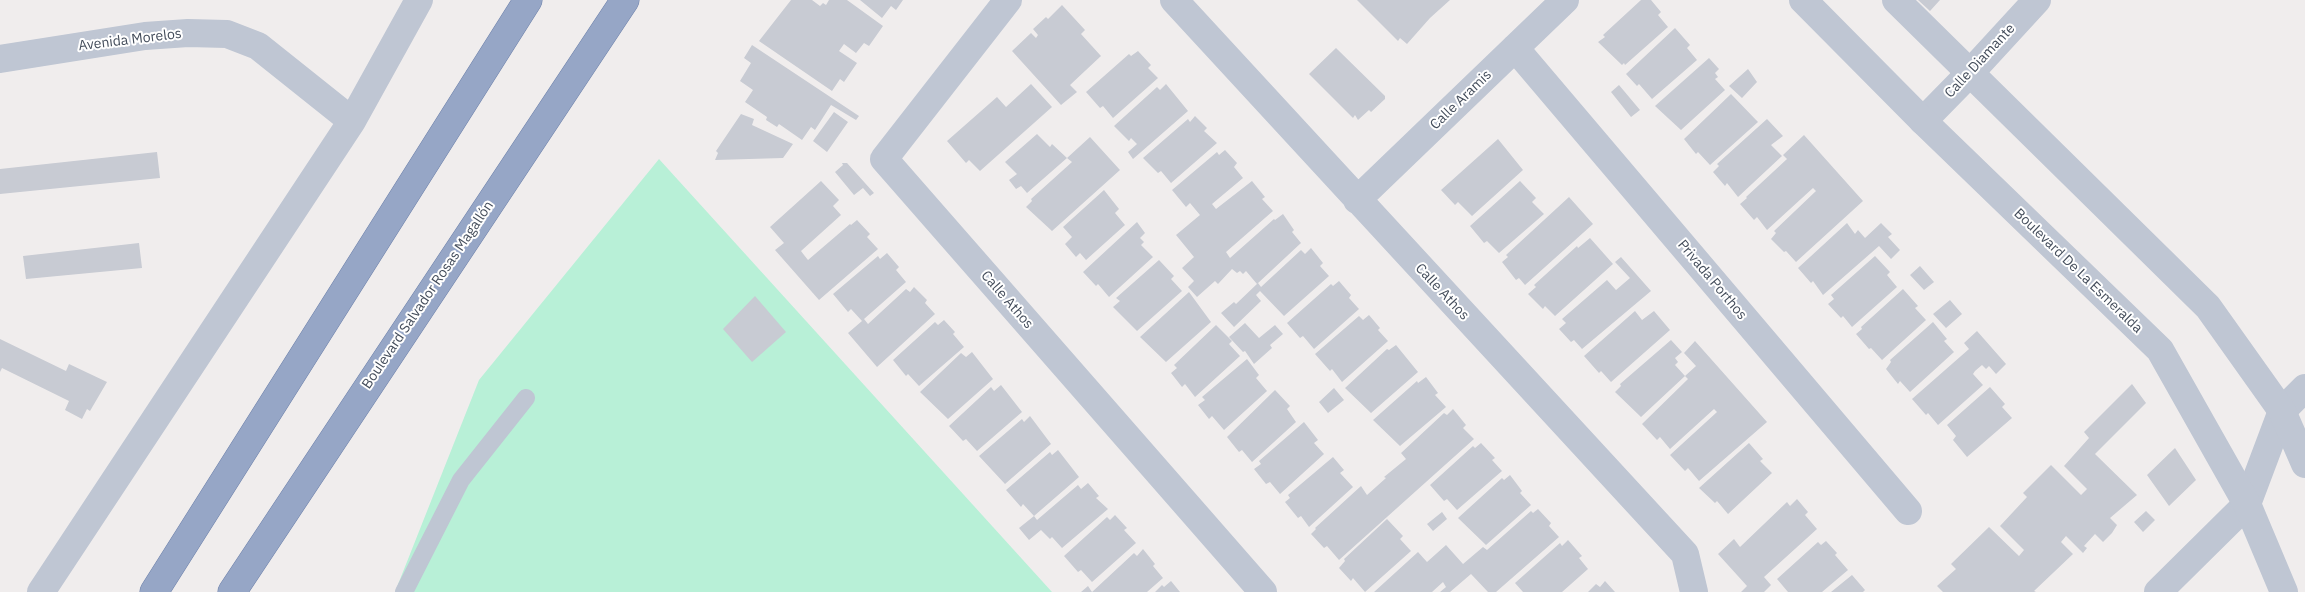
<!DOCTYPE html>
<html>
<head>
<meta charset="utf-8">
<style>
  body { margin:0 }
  canvas { display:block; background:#f0eded }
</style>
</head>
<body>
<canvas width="2305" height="592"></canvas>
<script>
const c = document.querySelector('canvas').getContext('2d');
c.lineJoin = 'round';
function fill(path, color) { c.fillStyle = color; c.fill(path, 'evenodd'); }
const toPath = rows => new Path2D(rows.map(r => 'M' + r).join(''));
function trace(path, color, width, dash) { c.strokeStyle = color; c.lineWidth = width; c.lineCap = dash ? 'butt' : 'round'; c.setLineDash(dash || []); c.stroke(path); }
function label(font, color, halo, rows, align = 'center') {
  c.font = font + ' "IBM Plex Sans",sans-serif'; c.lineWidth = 4; c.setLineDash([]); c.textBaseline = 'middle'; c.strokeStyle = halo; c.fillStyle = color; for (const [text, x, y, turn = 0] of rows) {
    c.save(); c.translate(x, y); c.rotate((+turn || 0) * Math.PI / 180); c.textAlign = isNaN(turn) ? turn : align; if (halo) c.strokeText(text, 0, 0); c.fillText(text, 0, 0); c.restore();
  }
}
const green = toPath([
  [659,159,1052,592,395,592,479,380]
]);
const building = toPath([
  [791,0,812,0,820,6,823,3,826,5,829,0,847,0,883,26,869,46,864,43,856,53,844,44,839,51,857,63,844,82,840,79,832,91,759,41],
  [860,0,903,0,896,10,891,6,882,18],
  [1357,0,1450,0,1430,18,1407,44,1400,38,1398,41],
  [1641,0,1651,0,1661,12,1658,15,1668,27,1625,65,1624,63,1622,65,1598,42,1605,37,1603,35],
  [1918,0,1940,0,1930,11],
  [1062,5,1085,30,1081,34,1101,56,1070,85,1077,92,1061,105,1012,51,1031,33,1036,38,1038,35,1033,29,1046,17,1048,19],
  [1675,28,1690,45,1687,48,1697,60,1652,99,1639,84,1637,86,1626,74],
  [752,45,859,116,856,120,831,105,815,130,811,127,802,140,779,124,777,127,766,120,767,117,745,102,753,90,740,81,751,63,744,58],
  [1336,48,1385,96,1385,99,1371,112,1369,110,1358,120,1355,115,1353,118,1309,74],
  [1138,51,1151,65,1148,68,1158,78,1113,118,1103,106,1100,108,1086,92,1129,54,1131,56],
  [1709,58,1719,69,1715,73,1718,77,1715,79,1725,90,1681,130,1655,106],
  [1748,69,1757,82,1742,98,1729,86],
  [1031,84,1052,107,980,171,969,160,966,163,947,141,997,97,1006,107],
  [1166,84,1188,111,1133,159,1128,152,1137,144,1131,138,1129,141,1114,126,1157,87,1160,90],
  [1619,85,1640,110,1631,117,1611,92],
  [1731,94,1758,122,1710,165,1698,152,1696,154,1684,139],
  [834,112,848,122,827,152,813,141],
  [741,114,754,119,752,125,793,144,783,158,715,160,718,153,716,151],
  [1195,116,1207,128,1204,131,1217,143,1171,183,1161,171,1158,173,1143,158,1188,119,1190,122],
  [1767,119,1783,136,1771,145,1782,156,1738,197,1727,183,1725,186,1713,172,1719,166,1717,164],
  [1037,134,1050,147,1052,144,1067,158,1027,193,1021,186,1016,189,1009,180,1017,174,1005,162],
  [1804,135,1863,201,1796,262,1786,251,1784,252,1771,239,1776,233,1774,231,1816,191,1813,188,1767,230,1757,217,1754,220,1740,204,1747,198,1746,197,1787,159,1783,155],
  [1090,137,1120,170,1052,231,1026,207,1032,201,1031,199,1072,162,1067,158],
  [1498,139,1523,170,1472,216,1458,202,1455,205,1441,190],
  [1225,150,1237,163,1234,167,1243,178,1212,204,1216,209,1252,181,1265,197,1262,199,1273,211,1226,252,1230,258,1274,219,1275,220,1283,214,1294,230,1292,232,1301,243,1257,284,1246,271,1243,274,1240,271,1237,273,1232,269,1218,284,1215,281,1197,297,1188,287,1194,281,1182,268,1194,257,1176,235,1200,215,1190,203,1186,207,1172,190,1217,152,1219,155],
  [157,152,160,178,0,194,0,169],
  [842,163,847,163,874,193,870,196,863,188,854,195,835,172,843,165],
  [821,181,839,200,833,206,841,215,801,251,804,255,808,260,850,224,851,225,857,220,870,234,867,237,878,249,819,300,775,250,784,243,770,227],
  [1520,181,1536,198,1532,202,1544,214,1499,253,1487,241,1484,243,1470,226],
  [1104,190,1119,209,1115,213,1125,225,1086,260,1080,253,1076,257,1065,244,1072,237,1063,227],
  [1569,197,1593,224,1525,285,1519,278,1516,280,1502,262,1508,257,1506,255],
  [1137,222,1145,233,1140,238,1144,242,1141,245,1153,257,1109,297,1098,284,1096,286,1083,272],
  [1847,223,1855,234,1858,230,1865,238,1881,223,1892,234,1888,237,1900,250,1891,259,1879,246,1823,295,1813,281,1811,283,1798,268],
  [1590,238,1613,264,1555,316,1545,306,1543,309,1528,294,1536,287,1534,285,1577,246,1578,248],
  [139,243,142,268,26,279,23,256],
  [1311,248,1323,263,1320,266,1329,276,1284,316,1260,291,1256,295,1261,301,1234,327,1221,313,1234,302,1236,304,1258,283,1261,287,1301,250,1305,254],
  [887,253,899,267,896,270,906,282,864,319,868,324,906,289,910,292,914,287,927,300,925,303,935,314,877,367,848,333,862,321,851,309,848,312,833,294,878,256,880,259],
  [1875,256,1890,272,1887,275,1897,287,1852,327,1843,316,1841,318,1828,304,1834,299,1831,295],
  [1621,257,1651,291,1582,349,1574,340,1571,342,1559,329,1566,323,1562,319,1607,280,1616,290,1630,278,1615,262],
  [1159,260,1174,276,1171,279,1182,291,1137,331,1113,307,1120,301,1116,298],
  [1920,266,1934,282,1924,290,1910,275],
  [1339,281,1351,295,1349,298,1359,309,1314,349,1303,336,1300,338,1287,323,1331,284,1333,286],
  [1903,289,1918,306,1915,308,1926,320,1882,360,1871,348,1869,349,1856,334,1862,329,1861,327],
  [1189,292,1211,322,1166,362,1140,337],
  [755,296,786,332,752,362,723,329],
  [1950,300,1962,314,1946,328,1933,314],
  [1635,311,1642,320,1654,311,1670,330,1611,382,1601,371,1599,373,1584,356],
  [1369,315,1380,328,1378,330,1388,341,1342,382,1332,369,1330,371,1315,354,1359,316,1363,320],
  [944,320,955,332,953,334,964,347,919,386,908,374,906,376,893,360,935,322,938,325],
  [1933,322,1947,339,1944,341,1954,352,1910,392,1900,381,1898,384,1886,369,1891,362,1890,360],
  [1245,323,1259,338,1275,325,1283,334,1270,345,1272,348,1254,364,1245,351,1243,352,1229,337],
  [1216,325,1232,341,1229,344,1240,356,1195,397,1185,384,1182,387,1171,373,1177,368,1174,365],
  [1977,331,2006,364,1996,374,1989,366,1986,369,1982,365,1975,371,1973,374,1983,385,1938,425,1928,413,1926,415,1912,399,1969,349,1964,343],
  [0,339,66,371,69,364,107,382,90,411,87,409,82,419,65,410,69,401,2,368,0,372],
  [1671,340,1682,352,1675,358,1678,362,1675,365,1685,376,1641,417,1615,392,1621,386,1620,384],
  [1695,341,1767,422,1699,481,1688,468,1685,471,1670,455,1717,412,1714,409,1670,449,1660,437,1657,440,1642,424,1688,379,1685,376,1696,366,1684,353],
  [1396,345,1418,372,1371,413,1345,388,1387,349,1389,350],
  [972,352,993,379,948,419,920,392,961,353,966,357],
  [1247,359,1259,375,1256,378,1267,391,1224,430,1212,416,1209,419,1198,405,1205,400,1202,397],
  [1426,377,1438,393,1435,395,1446,407,1400,446,1373,420,1417,381,1418,383],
  [2132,384,2146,403,2095,454,2137,495,2110,518,2117,525,2112,533,2103,542,2095,534,2084,546,2087,548,2083,553,2066,536,2061,542,2073,554,2034,591,2036,592,1943,592,1937,586,1956,569,1951,564,1989,527,2019,556,2024,550,2000,526,2027,497,2023,493,2051,465,2081,495,2087,489,2064,466,2089,438,2084,432],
  [1001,385,1022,412,977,451,966,439,963,441,949,426,991,387,994,391],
  [1990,387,2005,404,2002,407,2012,418,1967,457,1953,440,1956,436,1947,425],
  [1334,388,1344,400,1328,413,1319,402],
  [1275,390,1290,406,1287,409,1296,422,1252,462,1242,450,1239,452,1227,437],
  [1453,409,1466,425,1463,428,1474,439,1339,560,1327,546,1324,548,1311,534,1316,529,1315,528,1361,486,1367,495,1386,478,1384,477,1406,459,1401,453,1444,413,1447,415],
  [1030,416,1051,444,1005,484,979,456,1022,419,1024,422],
  [1304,422,1318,440,1314,443,1324,454,1280,494,1270,482,1266,484,1254,469,1261,464,1259,461],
  [1481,443,1495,458,1492,460,1502,471,1457,510,1447,499,1444,501,1430,485,1473,446,1475,448],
  [1749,443,1763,459,1760,461,1772,473,1728,514,1717,501,1715,503,1699,488],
  [2175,448,2196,480,2169,506,2147,475],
  [1058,450,1079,477,1034,516,1023,504,1021,507,1006,490,1050,452,1052,455],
  [1333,457,1344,470,1340,473,1353,487,1309,527,1301,516,1298,518,1285,502,1290,498,1288,495],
  [1510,475,1522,491,1520,493,1531,505,1486,545,1458,518,1502,478,1504,480],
  [1088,483,1099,496,1096,498,1108,509,1062,548,1052,537,1050,539,1041,530,1029,540,1019,528,1034,516,1037,520,1078,485,1081,489],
  [1797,499,1808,512,1805,515,1817,529,1764,577,1771,585,1764,592,1741,592,1747,586,1718,554,1734,539,1740,547,1787,502,1790,506],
  [1538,509,1551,523,1549,526,1559,537,1496,592,1488,592,1471,574,1450,592,1440,592,1446,587,1443,582,1432,592,1374,592,1418,552,1427,562,1446,545,1463,564,1483,547,1487,550,1531,511,1533,513],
  [2146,511,2155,520,2143,532,2134,522],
  [1442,512,1447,519,1433,531,1427,524],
  [1115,515,1127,528,1124,530,1136,543,1092,582,1081,570,1078,572,1064,556,1107,517,1110,520],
  [1387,519,1403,536,1400,539,1411,551,1365,592,1353,578,1351,581,1339,568,1345,561,1344,559],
  [1568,540,1582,556,1579,558,1588,569,1562,592,1523,592,1515,583,1560,543,1562,546],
  [1826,541,1837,553,1835,555,1848,570,1822,592,1788,592,1777,579,1818,542,1821,545],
  [1143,549,1155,564,1153,566,1163,578,1147,592,1081,592,1088,586,1092,592,1134,553,1137,556],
  [1852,575,1865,590,1863,592,1831,592],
  [1171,581,1180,592,1155,592,1162,585,1164,587],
  [1605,581,1615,592,1588,592,1596,584,1600,587]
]);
const service = toPath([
  [404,592,461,480,526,398]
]);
const minor = toPath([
  [1008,0,884,159,1263,592],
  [1174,0,1685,554,1694,592],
  [1515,48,1908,511],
  [1923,121,1969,74,2037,0],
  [1357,200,1565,0],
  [2158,592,2247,504,2282,411,2305,388]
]);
const tertiary = toPath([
  [1803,0,1923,121,2160,350,2247,504,2284,592],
  [1896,0,2208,307,2282,411,2305,464],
  [0,59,145,36,188,33,227,34,258,46,352,121],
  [41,592,352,121,419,0]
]);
const trunk = toPath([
  [154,592,528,0],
  [232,592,625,0]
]);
const streetNames = [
  ["Avenida Morelos",130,40,-7],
  ["Calle Diamante",1980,61,-47],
  ["Calle Aramis",1461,100,-44],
  ["Boulevard De La Esmeralda",2078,271,44],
  ["Privada Porthos",1712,280,50],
  ["Calle Athos",1442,292,47],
  ["Boulevard Salvador Rosas Magallón",428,295,-56],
  ["Calle Athos",1007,300,49]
];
fill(green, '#b8f0d7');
fill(building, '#c8cbd3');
trace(trunk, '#6d81aa', 29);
trace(service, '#bfc6d3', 18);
trace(minor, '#bfc6d3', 28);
trace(tertiary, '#bfc6d3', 28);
trace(trunk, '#96a6c6', 28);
label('14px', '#444d5b', '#fff', streetNames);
</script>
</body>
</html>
